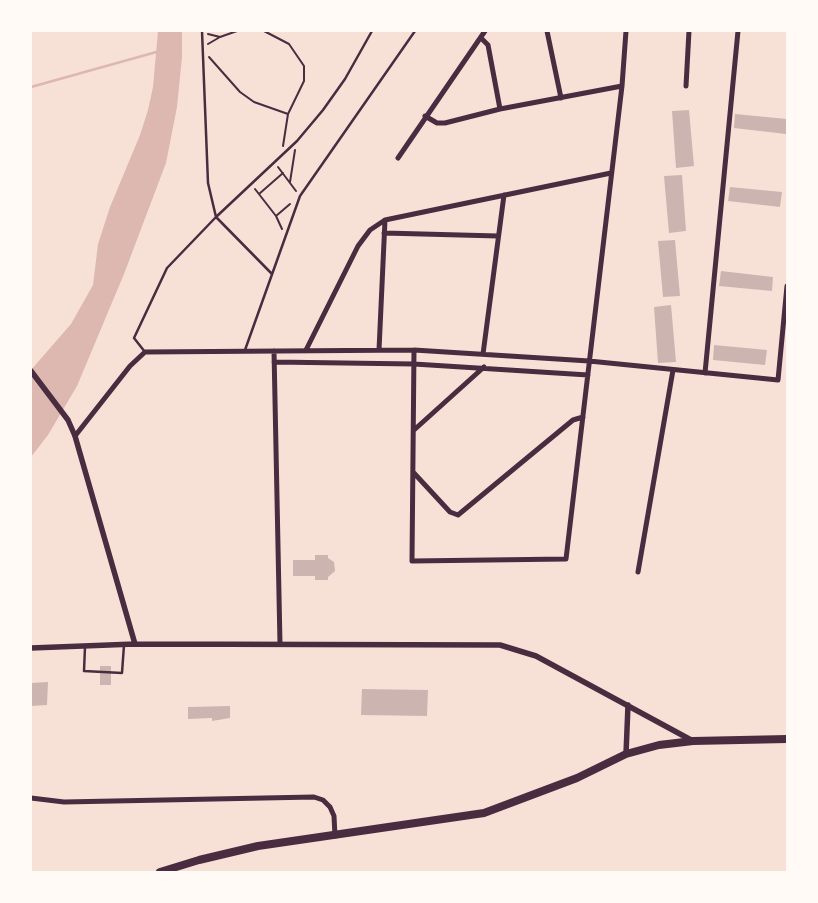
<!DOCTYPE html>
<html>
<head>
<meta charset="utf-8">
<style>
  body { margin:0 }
  #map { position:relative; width:818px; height:903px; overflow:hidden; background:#f7e1d7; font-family:"DejaVu Sans",sans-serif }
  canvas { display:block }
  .frame { position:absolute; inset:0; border:32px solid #fffaf5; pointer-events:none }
</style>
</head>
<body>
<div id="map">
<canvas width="818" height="903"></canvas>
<div class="frame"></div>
</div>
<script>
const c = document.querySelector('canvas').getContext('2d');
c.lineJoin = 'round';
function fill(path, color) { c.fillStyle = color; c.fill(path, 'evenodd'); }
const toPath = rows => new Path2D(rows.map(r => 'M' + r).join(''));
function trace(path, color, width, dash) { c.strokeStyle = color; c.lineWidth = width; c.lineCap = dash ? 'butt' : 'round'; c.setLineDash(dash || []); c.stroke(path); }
const water = toPath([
  [158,31,182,31,182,57,177,107,166,163,124,274,77,386,48,435,31,457,31,370,71,324,93,285,98,244,110,207,140,135,148,110,153,87]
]);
const stream = toPath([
  [31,87,160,51]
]);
const building = toPath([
  [689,110,694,166,676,168,672,111],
  [735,114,787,119,786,134,734,128],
  [682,175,686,231,669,233,664,176],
  [730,187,782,192,780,207,728,201],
  [675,240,680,296,663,297,658,241],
  [721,271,773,277,772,291,719,286],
  [671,305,676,362,658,363,654,307],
  [714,345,767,350,765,365,713,360],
  [315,555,328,555,328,558,334,562,335,571,328,577,328,580,315,580,315,576,293,576,293,560,315,560],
  [100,666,111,666,111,685,100,685],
  [48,682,47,705,31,706,31,683],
  [362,689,428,690,427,716,361,715],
  [230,706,230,718,212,721,212,718,188,719,188,707]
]);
const path = toPath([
  [264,31,289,44,304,66,304,81,288,114,283,146],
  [208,34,220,37,237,31],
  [208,44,220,37],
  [209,57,240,92,254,102,288,114],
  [278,167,296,191],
  [290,182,295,150],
  [255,189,276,216,282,229],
  [259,194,283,173],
  [276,216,290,204]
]);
const service = toPath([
  [202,31,208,183,216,217,297,141,323,110,345,79,372,31],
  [245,350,300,196,415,31],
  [145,352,134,338,167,268,216,217,272,274],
  [85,647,84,671,122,673,124,645]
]);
const minor = toPath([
  [547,31,561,98],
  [481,38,488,45,500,109],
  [686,86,689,31],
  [425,116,437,123,445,123,500,109,622,86],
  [398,158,485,31],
  [384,233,498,236],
  [306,350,358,246,370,230,385,220,611,173],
  [379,350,385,220],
  [414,350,412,561,566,559,622,86,626,31],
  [274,351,280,644],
  [483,354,504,195],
  [274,362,414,364,588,375],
  [705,373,738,31],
  [414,430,484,367],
  [75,436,130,366,145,352,414,350,589,361,778,380,787,286],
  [413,472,450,512,458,515,573,420,583,417],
  [638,572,673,370],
  [31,798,64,802,314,797,323,800,330,807,334,816,335,836]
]);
const tertiary = toPath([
  [31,371,68,420,75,436,135,644],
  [31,648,135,644,500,645,536,656,693,741],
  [626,754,628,705]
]);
const primary = toPath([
  [160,872,199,860,258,846,484,813,577,778,626,754,659,745,693,741,787,739]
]);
fill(water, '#dcb8b0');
trace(stream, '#dcb8b0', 2.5);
fill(building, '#ccb4b1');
trace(path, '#4a2c40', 2);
trace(service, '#4a2c40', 2.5);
trace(minor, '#4a2c40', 5);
trace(tertiary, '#4a2c40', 5.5);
trace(primary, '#4a2c40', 8);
</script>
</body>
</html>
